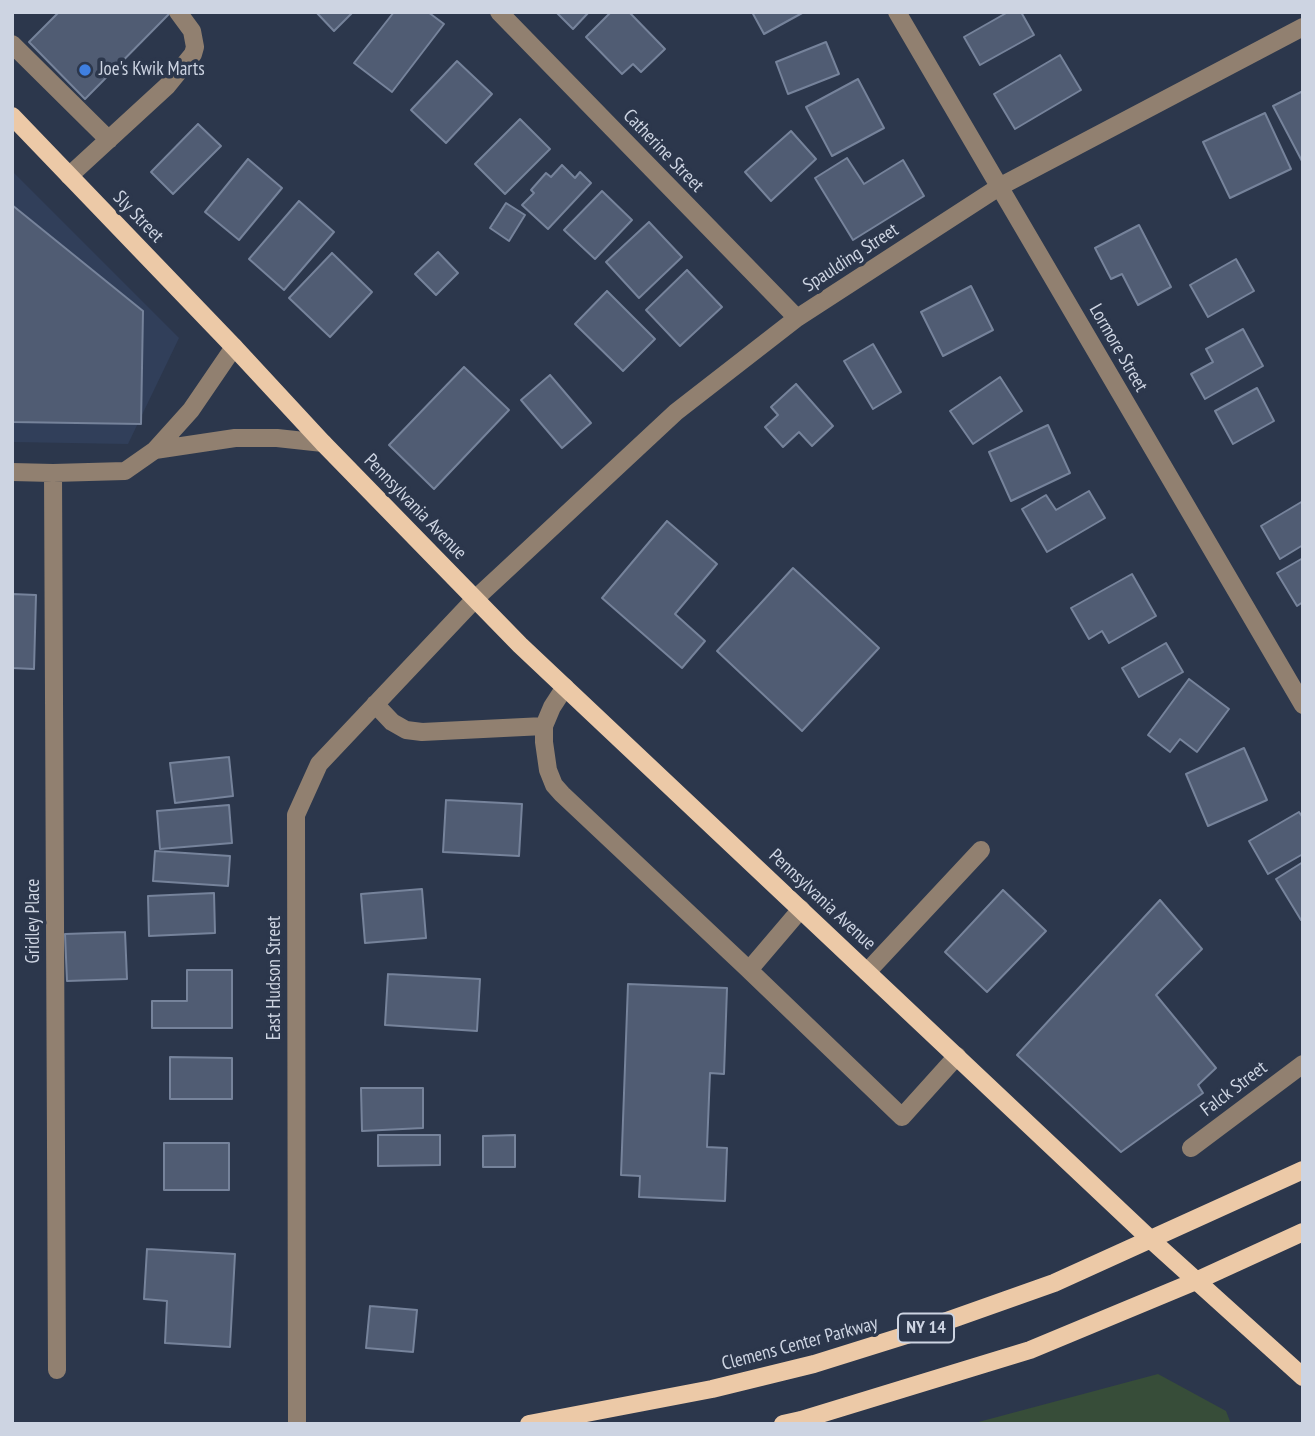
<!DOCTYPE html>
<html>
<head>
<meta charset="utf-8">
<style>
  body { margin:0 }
  #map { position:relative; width:1315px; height:1436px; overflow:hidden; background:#2c374c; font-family:"PT Sans Narrow",sans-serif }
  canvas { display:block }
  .frame { position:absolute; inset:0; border:14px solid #cdd4e2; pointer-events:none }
</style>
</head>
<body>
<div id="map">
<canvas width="1315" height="1436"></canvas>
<div class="frame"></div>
</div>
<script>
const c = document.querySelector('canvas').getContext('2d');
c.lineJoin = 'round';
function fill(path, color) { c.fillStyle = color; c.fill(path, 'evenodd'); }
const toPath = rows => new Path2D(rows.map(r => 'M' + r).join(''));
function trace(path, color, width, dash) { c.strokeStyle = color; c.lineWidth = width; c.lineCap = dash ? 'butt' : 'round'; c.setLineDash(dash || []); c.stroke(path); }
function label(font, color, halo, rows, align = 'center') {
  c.font = font + ' "PT Sans Narrow",sans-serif'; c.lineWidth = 7; c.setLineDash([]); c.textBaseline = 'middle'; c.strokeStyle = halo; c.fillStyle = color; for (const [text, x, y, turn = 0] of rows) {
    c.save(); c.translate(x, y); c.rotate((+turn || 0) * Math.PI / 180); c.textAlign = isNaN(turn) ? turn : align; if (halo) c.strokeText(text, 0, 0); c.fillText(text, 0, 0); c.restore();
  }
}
const built = toPath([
  [12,171,179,338,128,444,12,442]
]);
const green = toPath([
  [1158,1374,1226,1411,1231,1424,971,1424]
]);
const building = toPath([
  [59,12,168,12,169,14,85,99,29,42,59,12],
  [316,12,353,12,334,31,316,12],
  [394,12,428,12,444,24,392,92,354,63,394,12],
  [556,12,589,12,573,29,556,12],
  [611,12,629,12,665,49,641,72,633,64,622,74,586,37,611,12],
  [752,12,804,12,764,34,752,12],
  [1008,12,1021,12,1034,35,980,65,964,37,1008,12],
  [826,42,839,74,788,94,776,62,826,42],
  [1060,55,1081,90,1015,129,994,94,1060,55],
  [457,61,492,94,446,143,411,110,457,61],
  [858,79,884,128,832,156,806,107,858,79],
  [1303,91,1303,163,1273,106,1303,91],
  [1265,113,1291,169,1230,198,1203,142,1265,113],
  [520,119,550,149,505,194,475,164,520,119],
  [198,124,221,146,173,194,151,172,198,124],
  [791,131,816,159,771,201,745,172,791,131],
  [847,158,864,184,903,160,924,196,853,240,815,178,847,158],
  [248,159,282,188,239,240,205,212,248,159],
  [562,165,575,178,580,172,591,183,548,229,522,205,534,193,531,190,546,173,551,177,562,165],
  [602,191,632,220,595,259,564,230,602,191],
  [299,201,334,232,284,290,249,259,299,201],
  [506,203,525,215,509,241,490,228,506,203],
  [12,205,143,311,141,424,12,422,12,205],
  [649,222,682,257,639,298,606,262,649,222],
  [1139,225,1171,287,1138,305,1122,274,1111,279,1095,248,1139,225],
  [438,252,458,273,436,295,415,274,438,252],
  [332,253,372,292,330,337,289,298,332,253],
  [1236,259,1254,291,1208,317,1190,285,1236,259],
  [687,270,722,307,680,346,646,310,687,270],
  [971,286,993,330,943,356,921,312,971,286],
  [607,291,655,339,623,371,575,324,607,291],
  [1243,329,1263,366,1205,399,1191,374,1213,362,1206,349,1243,329],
  [873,344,901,392,873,409,844,361,873,344],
  [464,367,509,410,434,489,389,445,464,367],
  [550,375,591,423,562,448,521,400,550,375],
  [1000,377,1022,411,973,444,950,411,1000,377],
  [796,384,833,426,812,446,799,432,783,447,765,427,778,415,771,407,796,384],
  [1257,388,1274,421,1233,444,1215,411,1257,388],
  [1048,425,1070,473,1011,501,989,452,1048,425],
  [1089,491,1105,518,1047,552,1022,509,1046,495,1056,510,1089,491],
  [1303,501,1303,545,1280,559,1261,526,1303,501],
  [667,521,717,564,675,614,705,641,682,668,602,598,667,521],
  [1303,558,1303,602,1297,606,1277,573,1303,558],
  [793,568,879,648,802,731,717,651,793,568],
  [1132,574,1156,616,1109,643,1102,631,1089,639,1071,608,1132,574],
  [12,594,36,595,34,669,12,668,12,594],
  [1166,643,1183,672,1139,697,1122,668,1166,643],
  [1189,679,1229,709,1197,752,1180,739,1170,752,1148,735,1189,679],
  [1244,748,1267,800,1208,826,1186,774,1244,748],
  [229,757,233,796,175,803,170,763,229,757],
  [446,800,522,804,519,856,443,852,446,800],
  [229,805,232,843,160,849,157,811,229,805],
  [1299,812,1303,818,1303,854,1268,874,1249,841,1299,812],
  [155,851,230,856,228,886,153,881,155,851],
  [1303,862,1303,919,1301,920,1276,879,1303,862],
  [422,889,426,938,365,943,361,894,422,889],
  [1003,890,1046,931,987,992,945,952,1003,890],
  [214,893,215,933,149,936,148,896,214,893],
  [1160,900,1202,949,1156,995,1216,1068,1198,1085,1203,1093,1121,1152,1017,1055,1160,900],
  [125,932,127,979,67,981,65,934,125,932],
  [187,970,232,970,232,1028,152,1028,152,1001,187,1001,187,970],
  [388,974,480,979,477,1031,385,1025,388,974],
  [628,984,727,988,724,1074,710,1073,707,1147,727,1148,725,1201,639,1197,640,1176,621,1175,628,984],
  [170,1057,232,1058,232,1099,170,1099,170,1057],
  [361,1088,423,1088,423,1128,362,1131,361,1088],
  [378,1135,440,1135,440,1165,378,1166,378,1135],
  [515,1135,515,1167,483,1167,483,1136,515,1135],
  [164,1143,229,1143,229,1190,164,1190,164,1143],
  [147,1249,235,1254,230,1347,165,1343,167,1301,144,1299,147,1249],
  [370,1306,417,1310,413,1352,366,1348,370,1306]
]);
const minor = toPath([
  [499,12,797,318],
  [897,12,1303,705],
  [12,44,109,140],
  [69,176,167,86,193,54,195,47,192,31,178,12],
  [155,450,235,438,277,438,323,443],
  [12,472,53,473,125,471,155,450,191,410,234,347],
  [53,473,57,1370],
  [565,687,552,707,544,726,544,742,548,770,554,785,562,794,749,970,801,909],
  [375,704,392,722,406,730,422,732,544,726],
  [749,970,902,1117,957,1056],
  [867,972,981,850],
  [1191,1148,1303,1064],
  [297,1424,296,815,319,764,475,599,502,574,676,412,797,318,999,187,1303,27]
]);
const major = toPath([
  [12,116,234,347,323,443,520,645,1149,1238,1303,1377],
  [529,1424,712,1389,814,1364,910,1334,1054,1283,1303,1170],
  [783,1424,801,1420,1030,1350,1196,1281,1303,1232]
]);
const markers = [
  [85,70,7,"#3f7fe0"]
];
const shields = [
  [926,1328,56]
];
const shieldNames = [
  ["NY 14",926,1328]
];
const poiNames = [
  ["Joe's Kwik Marts",99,70]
];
const streetNames = [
  ["Catherine Street",663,151,46],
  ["Sly Street",138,217,46],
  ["Spaulding Street",851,258,-33],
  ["Lormore Street",1118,348,60],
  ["Pennsylvania Avenue",415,507,46],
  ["Pennsylvania Avenue",822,900,43],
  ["Gridley Place",34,921,-90],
  ["East Hudson Street",275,978,-90],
  ["Falck Street",1234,1089,-37],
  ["Clemens Center Parkway",800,1344,-15]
];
fill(built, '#313f5a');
fill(green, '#374d39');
fill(building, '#505c73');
trace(building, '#76839b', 2);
trace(minor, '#918070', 18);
trace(major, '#ecc9a7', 18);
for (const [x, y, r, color] of markers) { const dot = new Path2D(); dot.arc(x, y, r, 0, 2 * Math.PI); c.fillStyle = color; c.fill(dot); trace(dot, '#2c374c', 2.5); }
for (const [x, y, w] of shields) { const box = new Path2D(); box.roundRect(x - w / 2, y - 14.5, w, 29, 5); c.fillStyle = '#2c374c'; c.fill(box); trace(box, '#cdd4e2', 2); }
label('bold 18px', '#cdd4e2', null, shieldNames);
label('19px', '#cdd4e2', '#2c374c', poiNames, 'left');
label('19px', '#cdd4e2', '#2c374c', streetNames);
</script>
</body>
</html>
